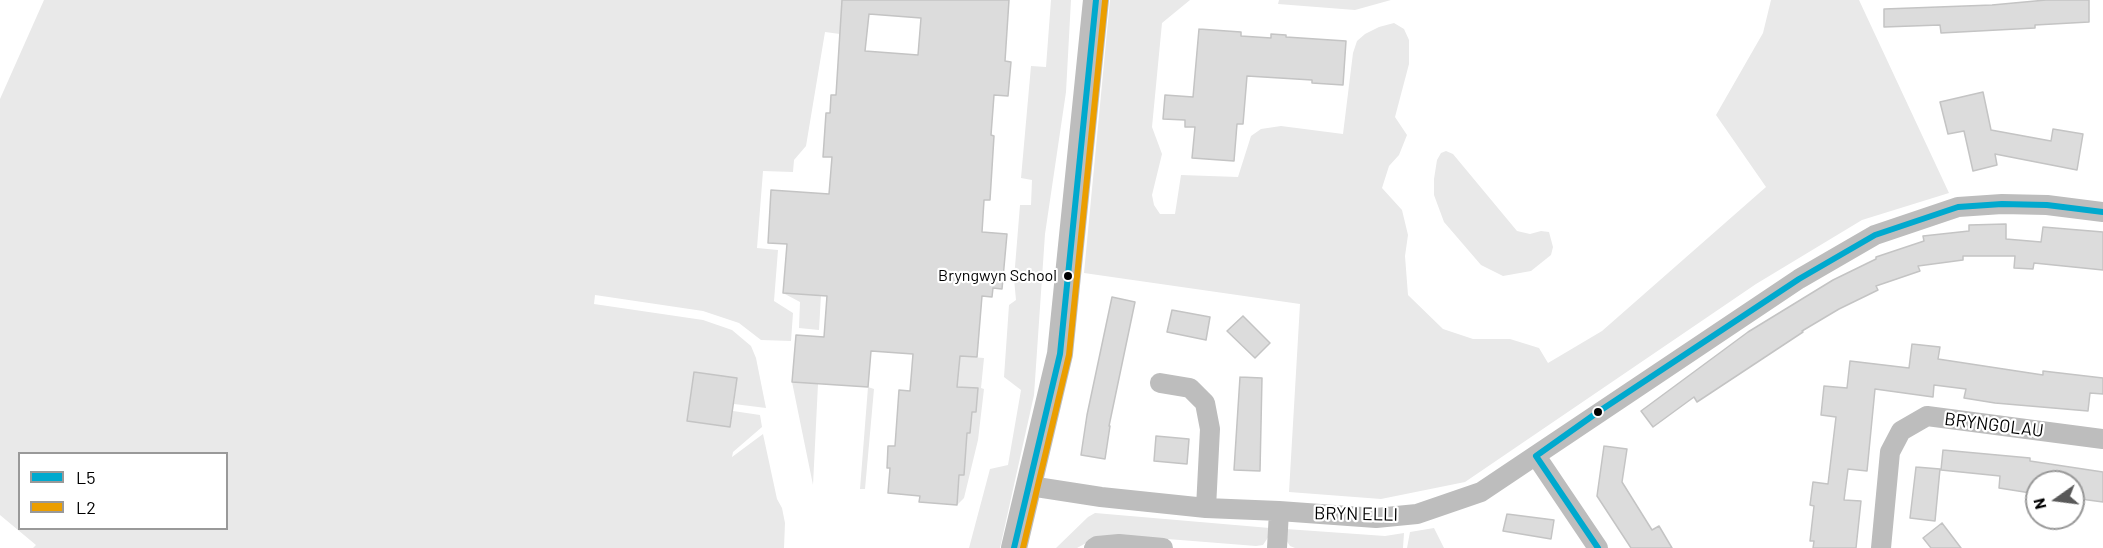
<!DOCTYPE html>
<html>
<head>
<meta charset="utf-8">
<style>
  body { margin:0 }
  #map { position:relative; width:2103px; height:548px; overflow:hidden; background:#fff; font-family:Barlow,sans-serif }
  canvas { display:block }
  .legend { position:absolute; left:18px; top:452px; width:210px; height:78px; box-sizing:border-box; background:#fff; border:2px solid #999; margin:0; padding:8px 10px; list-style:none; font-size:18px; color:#000 }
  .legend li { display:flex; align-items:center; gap:12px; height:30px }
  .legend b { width:30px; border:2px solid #999 }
  .north { position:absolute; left:2025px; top:470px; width:60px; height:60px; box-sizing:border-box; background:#fff; border:2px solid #999; border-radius:50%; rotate:256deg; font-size:16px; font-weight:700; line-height:24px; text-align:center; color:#000 }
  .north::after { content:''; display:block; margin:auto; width:21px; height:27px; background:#595959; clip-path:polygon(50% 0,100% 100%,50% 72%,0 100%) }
</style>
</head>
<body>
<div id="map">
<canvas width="2103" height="548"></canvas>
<ul class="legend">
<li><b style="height:8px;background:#00a9ce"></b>L5</li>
<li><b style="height:8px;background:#eb9e00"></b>L2</li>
</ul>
<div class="north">N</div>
</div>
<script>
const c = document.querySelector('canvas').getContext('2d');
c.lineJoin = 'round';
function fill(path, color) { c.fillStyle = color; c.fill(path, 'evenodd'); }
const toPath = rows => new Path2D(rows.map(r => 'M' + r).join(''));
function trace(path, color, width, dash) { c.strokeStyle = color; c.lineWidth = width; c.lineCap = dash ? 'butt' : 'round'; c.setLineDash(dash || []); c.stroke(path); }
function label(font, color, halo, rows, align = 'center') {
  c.font = font + ' Barlow,sans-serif'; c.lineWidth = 4.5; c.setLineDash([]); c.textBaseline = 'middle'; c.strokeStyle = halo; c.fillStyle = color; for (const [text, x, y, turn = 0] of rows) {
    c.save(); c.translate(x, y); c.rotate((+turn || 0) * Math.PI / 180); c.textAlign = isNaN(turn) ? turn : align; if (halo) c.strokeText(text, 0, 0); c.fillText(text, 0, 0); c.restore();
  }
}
const green = toPath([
  [44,0,842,0,840,34,825,32,806,146,794,160,793,172,763,171,757,248,778,250,774,301,793,313,791,341,761,340,739,323,703,311,595,295,594,304,703,320,732,330,751,346,756,358,766,408,734,404,737,378,694,372,688,421,730,427,733,411,760,415,762,427,733,452,732,457,763,434,777,499,782,508,785,523,784,548,33,548,36,545,0,515,0,99],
  [20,454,226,454,226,528,20,528],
  [1051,0,1071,0,1066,92,1045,234,1034,395,1000,548,969,548,990,469,1008,465,1021,390,1004,377,1009,305,1016,300,1014,279,1020,205,1031,205,1032,180,1021,178,1031,66,1046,67],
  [1110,0,1190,0,1162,23,1152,127,1162,154,1152,195,1154,205,1160,214,1175,214,1181,175,1238,177,1251,136,1261,129,1281,126,1343,134,1353,53,1357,41,1365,34,1379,27,1394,23,1404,29,1409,40,1409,64,1395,117,1407,135,1399,155,1389,166,1382,188,1402,210,1408,235,1405,256,1408,295,1443,329,1473,339,1510,339,1539,348,1548,363,1602,331,1766,187,1716,115,1763,33,1771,0,1859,0,1949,193,1862,220,1756,284,1465,482,1381,499,1289,492,1300,304,1084,273],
  [1279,0,1391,0,1355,10,1278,4],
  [1446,151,1453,154,1517,231,1530,234,1541,231,1549,232,1553,247,1551,255,1531,271,1503,276,1481,265,1444,222,1434,195,1434,179,1437,160,1441,153],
  [783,293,821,295,819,330,799,328,800,302],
  [960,356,984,358,981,388,984,389,978,440,964,498,957,505,959,475,964,475,966,450,959,433,970,433,972,412,976,412,978,388,957,387],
  [792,382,818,384,813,485],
  [868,387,874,389,865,489,860,489],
  [1095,513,1270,528,1269,536,1263,545,1256,546,1117,535,1099,536,1077,548,1056,548,1088,517],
  [1434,528,1444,548,1407,548,1410,532],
  [1286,529,1385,536,1404,533,1403,548,1295,548,1290,546,1286,540]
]);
const building = toPath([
  [842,0,1009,0,1005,61,1011,62,1008,96,994,95,991,135,994,136,990,200,984,200,982,232,1007,234,1002,289,993,288,992,297,982,296,977,357,960,356,957,387,978,388,976,412,972,412,970,433,967,433,964,475,959,475,957,505,919,502,920,496,888,493,890,468,887,468,888,446,895,446,899,390,910,391,913,354,871,351,868,387,792,382,796,335,824,337,827,296,783,293,787,244,768,243,771,190,829,194,832,157,823,157,826,113,830,113,831,95,836,95,842,0],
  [869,14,921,18,918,55,865,51,869,14],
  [2046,0,2089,0,2089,22,2035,25,2035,28,1941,33,1940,25,1884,27,1884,9,1992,5,2046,0],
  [1199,29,1241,32,1241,36,1271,38,1271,34,1286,35,1286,37,1346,41,1343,85,1312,83,1312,80,1247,76,1243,124,1237,124,1234,161,1192,158,1195,127,1185,127,1185,120,1163,119,1165,95,1193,97,1199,29],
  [1983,92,1991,130,2051,141,2053,129,2083,134,2077,170,1995,154,1997,165,1973,171,1964,131,1948,134,1940,102,1983,92],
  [2006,224,2006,239,2041,242,2043,227,2103,232,2103,270,2034,263,2033,269,2014,268,2015,256,1963,256,1963,260,1918,266,1920,271,1876,286,1878,290,1839,309,1802,331,1803,332,1697,402,1694,397,1653,427,1641,411,1748,332,1833,280,1876,259,1876,257,1924,241,1923,236,1969,231,1969,225,2006,224],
  [1112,297,1135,302,1109,426,1110,426,1105,459,1081,455,1087,415,1112,297],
  [1172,310,1210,317,1206,340,1167,332,1172,310],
  [1243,316,1270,343,1255,358,1227,331,1243,316],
  [1912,344,1940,347,1938,359,2043,375,2043,371,2103,378,2103,394,2090,393,2088,411,1995,403,1964,398,1966,389,1934,385,1933,397,1875,389,1867,471,1848,469,1844,500,1861,501,1856,548,1813,548,1814,541,1810,541,1814,506,1810,505,1813,482,1828,484,1836,417,1821,415,1824,386,1847,388,1850,361,1909,368,1912,344],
  [694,372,737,378,730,427,687,421,694,372],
  [1240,377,1262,378,1260,471,1234,470,1240,377],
  [1156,436,1189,439,1187,464,1154,461,1156,436],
  [1604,446,1627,449,1622,482,1652,530,1659,526,1672,548,1631,548,1597,496,1604,446],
  [1943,450,2030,458,2030,461,2103,472,2103,502,2073,498,2073,482,2037,482,2037,494,1999,488,2000,476,1941,470,1943,450],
  [1916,467,1940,469,1935,521,1910,518,1916,467],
  [1507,514,1554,520,1551,539,1503,531,1507,514],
  [1942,523,1961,548,1931,548,1923,538,1942,523]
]);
const minor = toPath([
  [1160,383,1190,388,1205,403,1210,429,1206,508],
  [1536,456,1598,548],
  [1030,486,1101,497,1206,508,1279,511,1376,518,1417,514,1481,492,1799,279,1875,235,1958,207,2002,204,2047,205,2103,212],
  [1094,548,1097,546,1119,544,1163,548],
  [1277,548,1279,511],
  [1881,548,1890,452,1901,431,1927,416,2103,439]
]);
const tertiary = toPath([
  [1014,548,1060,354,1096,0]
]);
const bus1 = toPath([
  [1014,548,1060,354,1096,0],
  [1598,548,1536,456,1598,412,1799,279,1875,235,1958,207,2002,204,2047,205,2103,212]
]);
const bus2 = toPath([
  [1023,548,1069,355,1105,1]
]);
const markers = [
  [1068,276,5,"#000"],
  [1598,412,5,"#000"]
];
const busNames = [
  ["Bryngwyn School",1057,276]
];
const streetNames = [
  ["BRYNGOLAU",1994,425,7],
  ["BRYN ELLI",1356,514,1]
];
fill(green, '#e9e9e9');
fill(building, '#dcdcdc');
trace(building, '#c4c4c4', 1.5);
trace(minor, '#bdbdbd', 20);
trace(tertiary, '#bdbdbd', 26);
trace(bus1, '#00a9ce', 6);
trace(bus2, '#eb9e00', 6);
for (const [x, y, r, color] of markers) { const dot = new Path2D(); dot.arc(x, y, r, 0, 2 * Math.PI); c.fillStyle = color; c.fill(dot); trace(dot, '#fff', 2); }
label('16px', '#000', '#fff', busNames, 'right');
label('18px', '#000', '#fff', streetNames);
</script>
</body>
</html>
